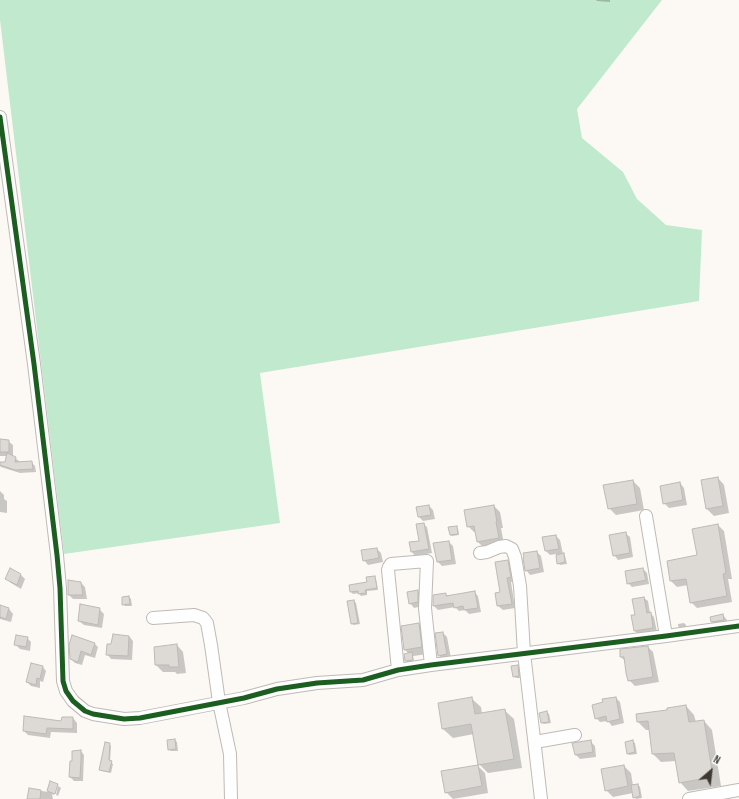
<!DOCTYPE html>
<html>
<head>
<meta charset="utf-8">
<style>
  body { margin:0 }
  #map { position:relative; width:739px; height:799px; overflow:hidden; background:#fcf9f5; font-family:"Sofia Sans Condensed",sans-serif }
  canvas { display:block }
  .north { position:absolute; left:691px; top:751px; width:40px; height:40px; -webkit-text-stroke:3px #fff; paint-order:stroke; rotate:28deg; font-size:11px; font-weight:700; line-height:16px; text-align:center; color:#3e3931 }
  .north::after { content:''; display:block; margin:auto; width:14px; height:18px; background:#3e3931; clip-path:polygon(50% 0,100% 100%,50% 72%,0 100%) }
</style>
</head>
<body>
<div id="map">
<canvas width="739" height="799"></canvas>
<div class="north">N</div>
</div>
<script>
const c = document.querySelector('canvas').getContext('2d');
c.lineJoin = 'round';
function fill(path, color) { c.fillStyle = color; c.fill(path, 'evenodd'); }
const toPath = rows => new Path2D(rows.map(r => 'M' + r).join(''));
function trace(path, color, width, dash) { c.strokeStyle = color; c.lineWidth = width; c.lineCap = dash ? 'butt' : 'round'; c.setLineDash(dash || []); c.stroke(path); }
const forest = toPath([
  [0,0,662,0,577,109,582,138,623,172,637,199,666,225,702,230,699,301,260,373,280,523,64,554,0,20]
]);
const shadow = toPath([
  [596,0,610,0,610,2,597,1],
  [0,440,8,441,13,445,13,457,15,458,19,461,19,463,31,462,35,466,36,472,20,473,1,467,0,466,0,463,6,463,7,456,0,456],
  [718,478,724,485,729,513,714,516,707,509],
  [633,481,640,488,644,510,616,515,609,508],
  [680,483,684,488,687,505,669,508,664,503],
  [0,491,4,495,4,499,7,501,7,513,0,512],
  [429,506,433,510,435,519,423,521,419,517],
  [494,506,500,512,503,528,501,528,504,544,484,548,478,542,476,532,474,532,468,526],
  [423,524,427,527,432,553,415,556,412,552,410,543,420,541],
  [718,525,724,531,732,579,728,579,732,602,697,608,691,602,688,585,677,587,671,581,698,556],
  [456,527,458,529,459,535,452,536,450,535],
  [625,533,630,537,633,557,618,560,614,555],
  [556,536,560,540,563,554,565,556,567,564,560,565,558,563,556,554,550,555,545,550],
  [449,542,453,546,456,564,442,566,438,562,434,544],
  [377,549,381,553,383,562,368,565,364,560],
  [537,552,541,556,544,572,530,575,526,570],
  [508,561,512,566,515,581,511,582,515,608,503,610,498,606],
  [10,569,21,575,25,579,21,589,11,583,7,579],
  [643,569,647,573,649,584,632,587,628,583],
  [375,577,376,579,378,590,367,591,367,595,361,596,359,593,353,594,351,592,368,583],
  [81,583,85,587,87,599,73,599,69,595],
  [418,591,422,596,422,606,414,608,410,603],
  [474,592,478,596,481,612,469,614,465,610,459,611,455,607,438,610,434,606,445,594,448,596],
  [129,597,131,599,132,606,125,606,123,604],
  [644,598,648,601,650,613,654,617,657,632,639,635,635,631,632,616,637,615],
  [354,601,356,603,360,624,354,625,352,624],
  [0,606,9,609,13,614,11,622,0,619],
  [99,609,104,614,102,628,84,625,79,621],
  [723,615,727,620,728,625,716,626,712,622],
  [684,623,686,625,686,627,680,628,678,626,678,624],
  [419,624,426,631,428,654,413,656,414,662,408,663,406,661,405,655,409,654,405,650],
  [443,633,447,637,451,658,443,659,438,655],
  [129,636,133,641,132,660,111,659,107,654,111,645],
  [27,638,31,642,30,651,20,649,16,645],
  [95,644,98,647,95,658,85,655,82,665,75,663,71,659,70,645],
  [177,645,183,652,186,673,177,674,175,672,163,672,156,665],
  [648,647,653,652,659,682,635,686,629,680,625,661,621,657],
  [518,666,519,668,521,678,516,678,514,676],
  [43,667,46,671,43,682,40,681,40,688,31,686,27,682],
  [471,698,481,707,482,714,504,710,514,719,522,768,488,773,479,764,474,734,453,738,443,729],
  [616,698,620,702,624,723,612,726,608,721,600,722,596,718],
  [686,706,694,715,696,722,704,721,712,730,721,786,688,791,680,782,676,761,661,762,653,754,650,730,646,730,638,722],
  [547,712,549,714,551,723,544,724,542,723],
  [73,718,77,723,77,733,51,732,50,738,28,735,24,731,62,722],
  [175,740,177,742,178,751,171,751,169,749],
  [590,741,595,746,596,757,580,759,576,755,574,744],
  [633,742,635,743,637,754,629,755,627,753],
  [109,744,111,746,110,762,113,764,111,773,102,771,100,769],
  [81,751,84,755,83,781,74,781,70,777],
  [478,766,485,773,488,793,453,799,446,792],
  [624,766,631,773,633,786,638,785,640,787,642,798,636,799,634,797,633,793,613,797,606,790],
  [50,783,58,785,56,785,54,795,52,794,53,799,28,799,30,789,48,792],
  [58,786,61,788,58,796,56,795]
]);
const building = toPath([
  [0,439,9,440,9,452,0,452,0,439],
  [7,453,16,457,15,462,32,461,33,469,15,470,0,465,0,462,5,462,7,453],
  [718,477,723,506,706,509,701,480,718,477],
  [633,480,637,504,608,509,603,485,633,480],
  [680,482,683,500,663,504,660,486,680,482],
  [429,505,431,515,418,517,416,507,429,505],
  [494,505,497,522,496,522,499,538,477,542,474,526,467,527,464,510,494,505],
  [424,523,429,549,411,552,409,542,419,541,416,524,424,523],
  [718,524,726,573,723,574,727,596,690,603,686,579,670,581,667,561,697,555,692,529,718,524],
  [457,526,458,534,450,535,448,527,457,526],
  [626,532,630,553,613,556,609,535,626,532],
  [556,535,559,549,545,551,542,537,556,535],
  [449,541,452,560,437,562,433,543,449,541],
  [377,548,379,558,363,561,361,550,377,548],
  [537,551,540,568,525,571,523,558,524,557,523,553,537,551],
  [564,553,565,562,557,564,556,555,564,553],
  [508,560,511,577,507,578,512,604,497,606,495,593,500,592,495,562,508,560],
  [10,568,21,574,17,585,5,579,10,568],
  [643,568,646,580,627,584,625,571,643,568],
  [375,576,377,588,365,590,366,593,358,594,358,591,350,592,349,585,367,582,366,577,375,576],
  [68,580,81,582,83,595,68,595,68,580],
  [418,590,418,602,409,604,407,592,418,590],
  [475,591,478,608,464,610,463,606,454,608,453,603,433,606,433,595,446,593,446,596,475,591],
  [129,596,130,604,122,605,122,597,129,596],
  [644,597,647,613,651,612,653,628,634,631,631,615,635,615,632,599,644,597],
  [354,600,358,623,351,624,347,601,354,600],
  [80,604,100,608,98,625,78,621,80,604],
  [0,605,9,608,6,619,0,617,0,605],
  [723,614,724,620,711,622,710,617,723,614],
  [419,623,422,647,404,650,401,626,419,623],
  [443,632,447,654,438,656,435,633,443,632],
  [113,634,129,636,128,656,106,655,107,644,111,644,113,634],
  [16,635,28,637,26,647,14,645,16,635],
  [72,635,95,643,91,655,81,651,78,662,70,659,69,645,72,635],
  [177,644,179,667,169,667,169,665,155,665,154,647,177,644],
  [648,646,653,677,628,681,626,673,624,657,620,657,620,649,648,646],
  [412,652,413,660,405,661,404,654,412,652],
  [31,663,43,666,40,679,37,678,36,685,26,682,31,663],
  [518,665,519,676,513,677,511,666,518,665],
  [472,697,475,714,505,709,514,759,478,765,471,724,442,729,438,703,472,697],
  [616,697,620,719,607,722,606,716,595,719,592,705,603,702,602,699,616,697],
  [686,705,689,722,704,720,713,777,679,783,674,753,652,754,648,721,637,722,636,714,667,710,667,708,686,705],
  [547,711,549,722,541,723,539,713,547,711],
  [24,716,61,721,62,717,73,717,73,729,47,728,46,734,23,731,24,716],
  [175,739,176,749,168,750,167,740,175,739],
  [591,740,593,752,575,755,572,743,591,740],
  [633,740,635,752,627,754,625,742,633,740],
  [105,742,110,743,109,760,112,761,109,772,99,770,105,742],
  [81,750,81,760,80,778,69,777,70,761,72,761,72,751,81,750],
  [478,765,482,786,445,793,441,771,478,765],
  [624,765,628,786,605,791,601,769,624,765],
  [50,781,58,784,55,794,47,791,50,781],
  [638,784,640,796,633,798,631,785,638,784],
  [29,788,41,790,40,799,27,799,29,788]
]);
const minor = toPath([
  [0,117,34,364,57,555,60,588,63,681,66,691,73,701,85,711,93,714,124,719,140,718,244,698,277,689,317,683,363,680,398,670,431,665,666,636,739,626],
  [646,516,666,636],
  [480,553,487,552,499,547,506,546,512,549,515,557,520,586,524,653,541,799],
  [153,618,194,615,203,618,207,623,211,645,219,702,230,754,231,799],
  [398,670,388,570,389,567,391,564,427,561,425,608,431,665],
  [535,742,575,735],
  [689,799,739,790]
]);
const cycleway = toPath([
  [0,117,34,364,57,555,60,588,63,681,66,691,73,701,85,711,93,714,124,719,140,718,244,698,277,689,317,683,363,680,398,670,431,665,666,636,739,626]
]);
fill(forest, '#c1e9cd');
fill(shadow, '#0003');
fill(building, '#ddd9d4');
trace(building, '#beb9b5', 1);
trace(minor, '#bebbb5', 14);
trace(minor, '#fffefe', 12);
trace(cycleway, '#1b5e20', 5);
</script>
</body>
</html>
